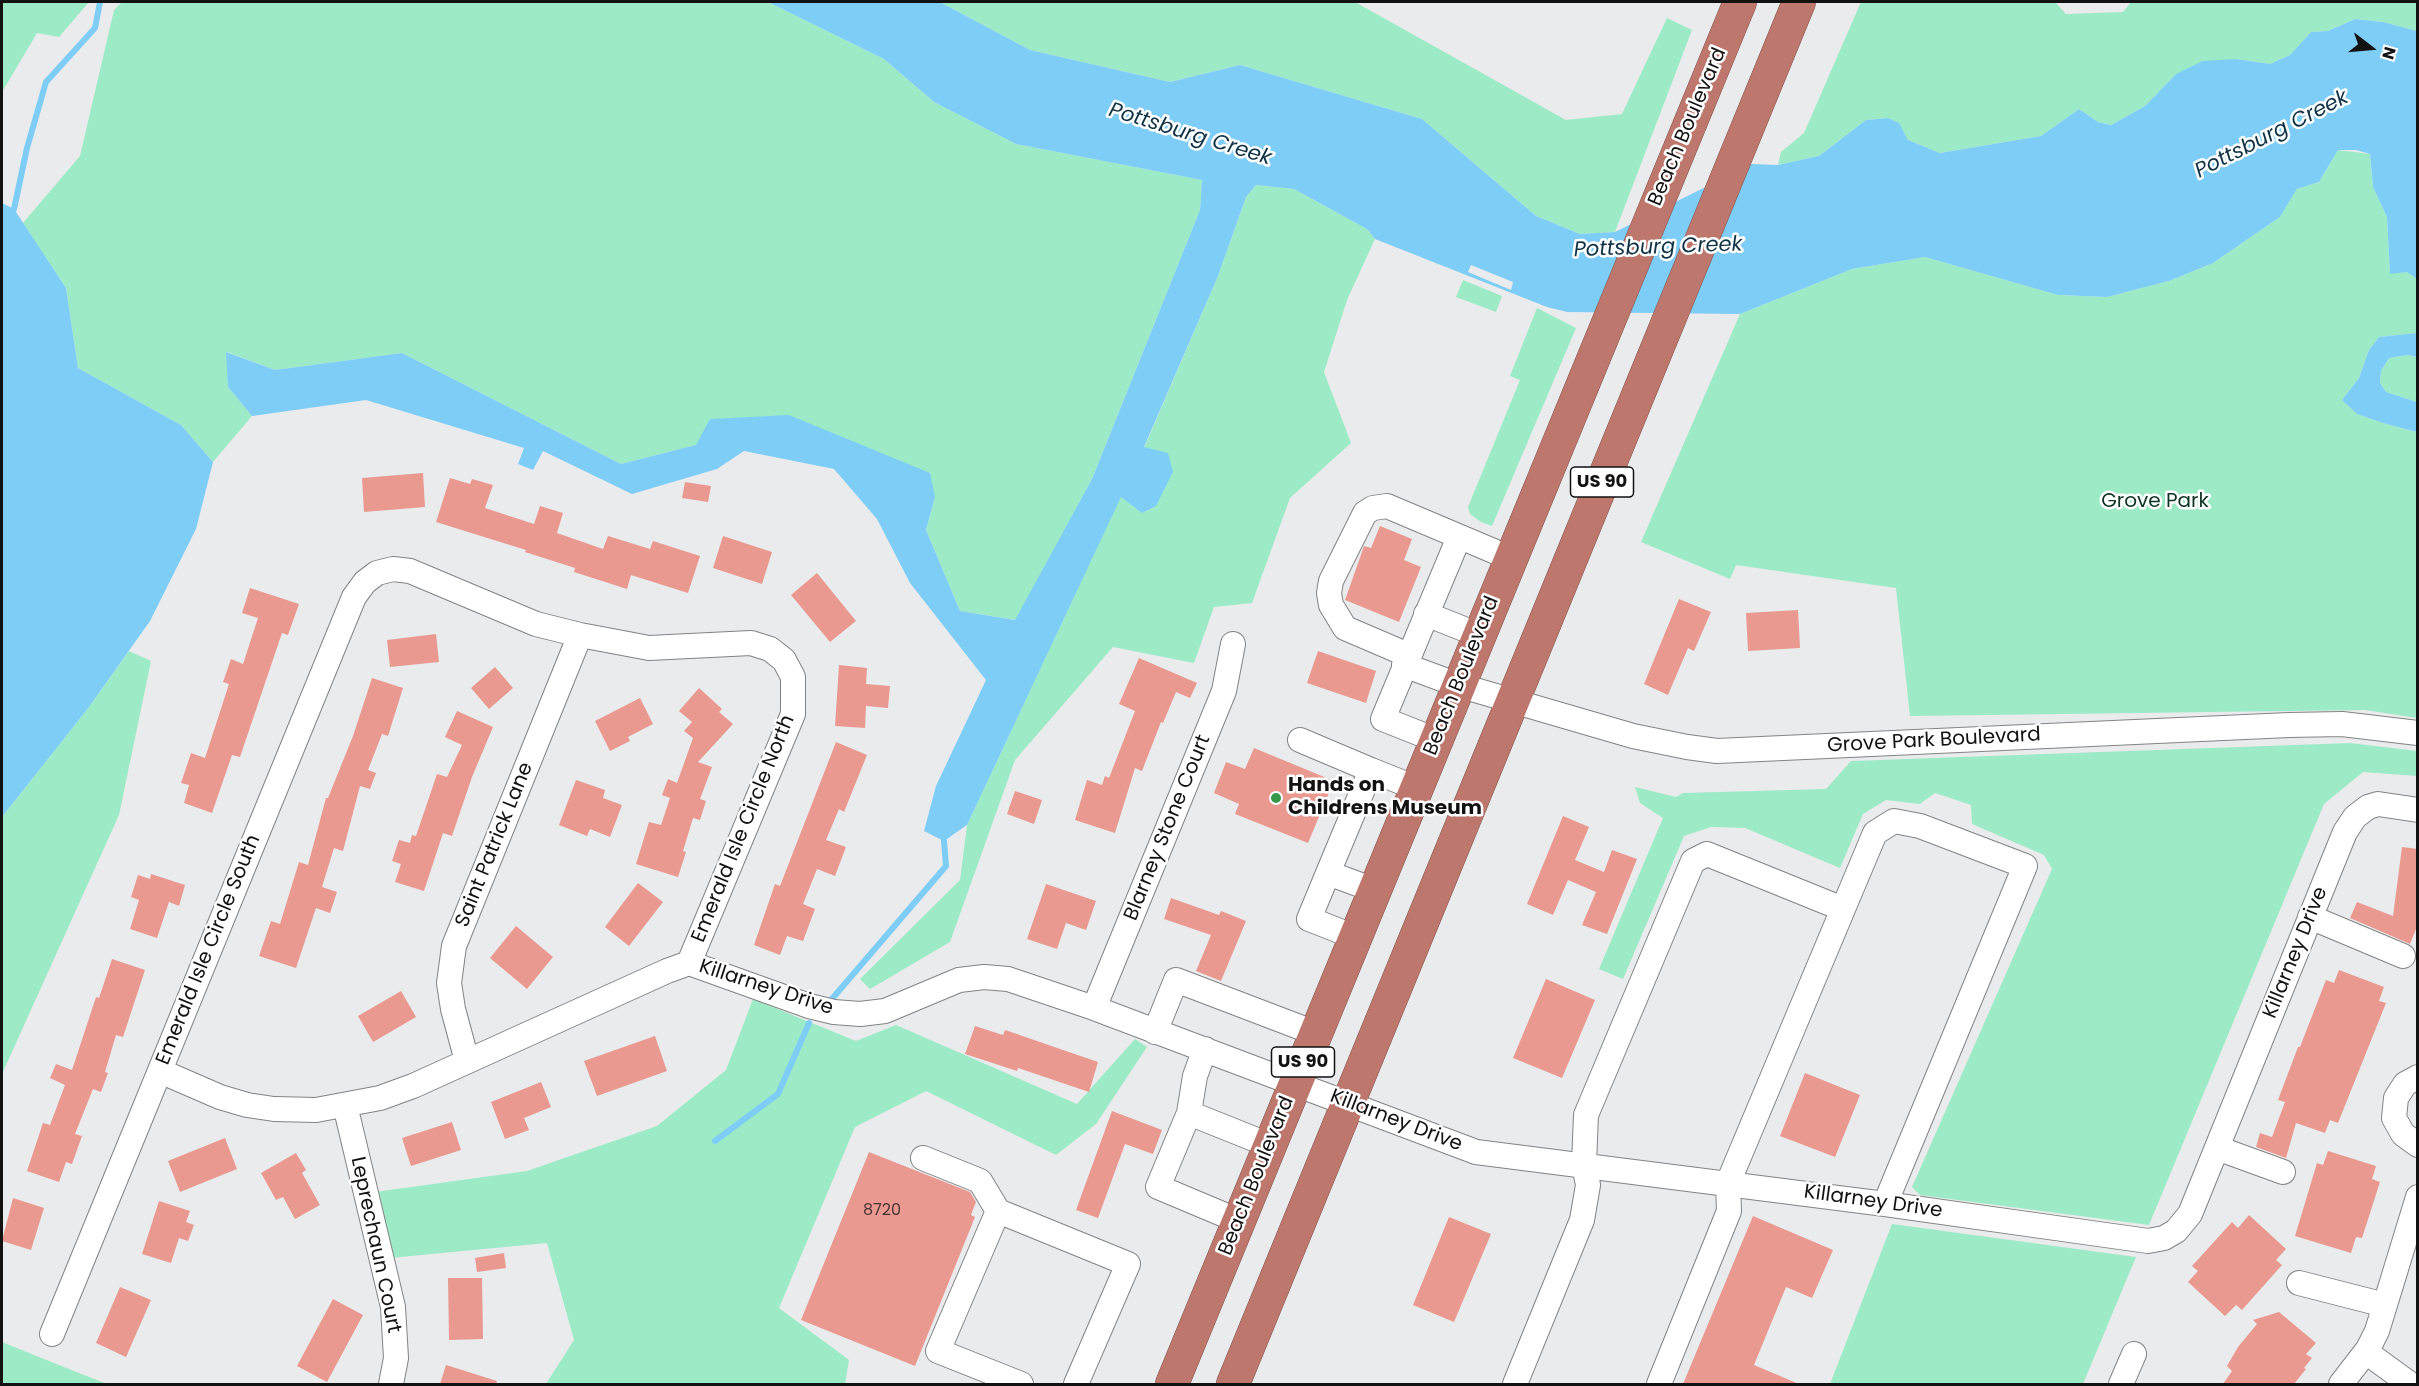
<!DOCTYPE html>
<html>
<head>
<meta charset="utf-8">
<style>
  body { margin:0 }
  #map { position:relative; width:2419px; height:1386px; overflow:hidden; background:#eaebed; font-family:Poppins,sans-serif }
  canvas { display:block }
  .frame { position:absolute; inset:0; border:3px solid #121213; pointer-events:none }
  .north { position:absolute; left:2341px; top:18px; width:60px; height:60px; -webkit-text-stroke:4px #fff; paint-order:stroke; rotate:106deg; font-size:16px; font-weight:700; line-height:24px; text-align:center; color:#121213 }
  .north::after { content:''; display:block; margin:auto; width:21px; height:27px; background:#121213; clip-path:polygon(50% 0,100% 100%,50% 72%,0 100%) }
</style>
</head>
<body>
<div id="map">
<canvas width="2419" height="1386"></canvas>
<div class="frame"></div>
<div class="north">N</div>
</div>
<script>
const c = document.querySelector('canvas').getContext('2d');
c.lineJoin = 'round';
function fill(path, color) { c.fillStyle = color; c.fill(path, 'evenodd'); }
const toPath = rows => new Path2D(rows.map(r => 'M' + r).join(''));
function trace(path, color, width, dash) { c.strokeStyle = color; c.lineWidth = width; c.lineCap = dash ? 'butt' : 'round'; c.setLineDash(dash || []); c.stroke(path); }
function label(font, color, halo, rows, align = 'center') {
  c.font = font + ' Poppins,sans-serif'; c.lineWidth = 5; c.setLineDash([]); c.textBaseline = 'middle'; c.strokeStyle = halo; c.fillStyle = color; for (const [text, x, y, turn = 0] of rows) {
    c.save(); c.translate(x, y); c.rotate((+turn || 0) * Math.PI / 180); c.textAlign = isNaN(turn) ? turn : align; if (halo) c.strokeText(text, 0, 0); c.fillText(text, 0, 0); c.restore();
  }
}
const green = toPath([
  [2,2,89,2,59,37,37,33,2,92],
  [122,2,768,2,884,59,934,102,1016,144,1202,180,1200,210,1092,479,1016,620,960,611,926,530,935,497,789,415,696,445,621,464,402,353,275,370,227,352,228,387,252,416,213,462,181,425,78,368,66,288,23,223,80,156,114,10],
  [940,2,1355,2,1566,120,1622,114,1667,18,1692,30,1615,232,1580,234,1536,216,1422,119,1240,65,1170,82,1030,50],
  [1861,2,2055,2,2066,14,2123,12,2131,2,2417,2,2417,31,2383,22,2355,19,2328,31,2311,32,2290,55,2270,64,2236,59,2176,74,2145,106,2111,125,2098,122,2079,109,2041,136,1940,153,1908,140,1899,124,1888,118,1866,120,1819,156,1778,165,1781,152,1804,133],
  [2338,150,2370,154,2373,187,2387,217,2390,273,2407,272,2417,279,2417,333,2379,337,2369,350,2359,378,2342,400,2357,414,2383,423,2417,432,2417,718,2365,710,1910,716,1896,588,1736,565,1730,579,1641,542,1740,314,1852,269,1925,257,2058,295,2107,297,2169,281,2213,263,2280,217,2297,189,2319,182],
  [1256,185,1294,189,1367,229,1375,239,1347,300,1324,372,1351,443,1290,498,1252,603,1214,607,1194,663,1113,647,1015,760,950,942,870,989,860,979,960,880,967,825,1121,496,1142,513,1156,506,1144,448,1218,276,1246,197],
  [1463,280,1502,296,1496,312,1456,297],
  [1537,308,1576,328,1492,526,1481,522,1470,514,1468,507,1520,380,1510,376],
  [2408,355,2417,357,2417,402,2386,392,2380,383,2381,371,2389,358],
  [129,651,151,661,119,815,2,1074,2,817,89,707],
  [2350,743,2417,751,2417,776,2363,772,2324,804,2149,1225,1920,1195,1912,1187,2052,869,2044,855,1972,824,1971,805,1935,793,1920,804,1886,800,1863,814,1840,868,1745,828,1711,827,1684,836,1623,979,1599,969,1663,818,1640,803,1635,787,1676,797,1683,793,1826,789,1851,761],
  [753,999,856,1041,896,1025,1077,1104,1135,1039,1147,1047,1096,1124,1056,1155,926,1091,855,1127,779,1308,849,1360,845,1384,546,1384,574,1340,547,1243,390,1258,375,1192,527,1171,657,1126,726,1070],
  [1892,1224,2136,1257,2083,1384,1830,1384],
  [2,1342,59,1365,107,1384,2,1384]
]);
const water = toPath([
  [768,2,940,2,1030,50,1170,82,1240,65,1422,119,1536,216,1580,234,1615,232,1752,164,1778,165,1819,156,1866,120,1888,118,1899,123,1908,140,1940,153,2041,136,2079,109,2098,122,2111,125,2145,106,2176,74,2203,61,2236,59,2270,64,2290,55,2311,32,2328,31,2355,19,2383,22,2417,31,2417,279,2407,272,2390,274,2387,217,2373,187,2370,154,2356,150,2338,150,2319,182,2297,189,2280,217,2213,263,2169,281,2107,297,2058,295,1925,257,1852,269,1740,314,1567,312,1547,307,1375,239,1367,229,1294,189,1256,185,1246,197,1218,276,1144,447,1168,453,1173,472,1156,506,1142,513,1121,497,967,825,944,841,924,831,936,786,986,680,910,583,877,519,834,469,744,451,717,469,632,494,543,451,533,470,518,464,524,448,366,400,252,416,228,387,226,352,275,370,402,353,621,464,696,445,710,419,789,415,930,473,935,497,926,530,960,611,1015,620,1092,479,1200,210,1202,180,1016,144,934,102,884,59],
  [2,203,14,209,66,288,78,368,181,425,213,462,196,529,150,621,89,707,2,817],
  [2417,333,2417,357,2408,355,2389,358,2381,371,2380,383,2386,392,2417,402,2417,432,2383,423,2357,414,2342,400,2359,378,2369,350,2379,337]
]);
const pier = toPath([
  [1471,265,1513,282,1511,290,1468,272]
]);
const stream = toPath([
  [14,209,27,148,46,82,95,28,100,2],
  [831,1000,946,866,944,841],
  [715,1141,778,1094,809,1023]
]);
const building = toPath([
  [423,473,425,507,364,512,362,478],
  [450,478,470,484,472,479,493,485,485,508,534,524,540,506,563,513,557,533,603,549,608,536,650,549,653,541,700,556,688,593,631,575,627,589,574,572,575,568,525,552,526,550,436,522],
  [685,482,711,486,708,502,682,498],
  [1380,526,1412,539,1404,560,1421,567,1399,622,1345,600,1363,549,1364,546,1371,548],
  [723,536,772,552,762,584,713,568],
  [817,573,856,621,830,642,791,595],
  [250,588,299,604,288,635,282,633,240,757,232,755,212,813,184,803,189,785,181,783,191,753,205,758,229,684,223,682,231,659,243,664,258,618,242,613],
  [1679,599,1711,612,1694,651,1688,648,1668,695,1644,684],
  [1798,610,1800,648,1748,651,1746,613],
  [436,634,439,662,390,667,387,640],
  [1318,651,1376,671,1366,703,1307,683],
  [1139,658,1197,683,1190,698,1176,692,1163,723,1161,722,1142,771,1135,768,1115,833,1075,820,1087,780,1102,785,1105,776,1109,778,1135,711,1119,704],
  [839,665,867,668,866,684,890,686,888,708,866,706,865,728,835,726],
  [495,667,513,688,489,709,471,688],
  [372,678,403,688,388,736,382,734,368,770,376,773,370,789,360,786,343,851,334,848,322,887,337,892,330,913,316,908,296,968,259,956,271,921,280,924,299,862,308,865,326,798,328,798,353,736],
  [699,688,722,709,719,712,733,724,698,762,712,767,700,799,706,801,700,820,693,818,683,851,686,852,678,877,636,864,649,822,661,825,670,798,662,795,668,779,677,783,693,738,684,731,692,722,679,711],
  [640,698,653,724,628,737,630,741,610,751,595,721],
  [457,711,493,727,472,777,452,836,443,833,424,891,395,882,401,864,392,861,399,840,410,843,412,835,416,836,437,774,447,777,462,745,445,737],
  [836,742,867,755,844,812,839,809,826,840,846,847,835,876,817,869,803,904,815,909,803,941,787,936,780,955,754,945,775,884,780,886],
  [1254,748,1334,781,1308,843,1235,814,1239,804,1214,793,1226,762,1245,769],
  [576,780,605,790,603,798,622,805,610,837,590,829,587,836,559,825],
  [1015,791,1042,800,1034,824,1007,814],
  [1563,816,1589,827,1575,860,1604,872,1612,850,1637,859,1607,934,1582,925,1596,892,1568,880,1553,915,1527,904],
  [2402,847,2418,849,2418,924,2410,944,2350,918,2357,902,2393,916],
  [151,874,185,885,179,906,169,902,157,938,130,929,139,900,131,897,138,875,150,879],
  [638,883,663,902,629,946,605,927],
  [1046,884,1096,901,1086,930,1066,923,1057,949,1027,939],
  [1171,898,1219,915,1221,911,1246,921,1221,981,1196,971,1211,935,1164,919],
  [516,926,553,957,527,989,490,958],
  [112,959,145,970,123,1037,116,1035,105,1072,108,1073,101,1092,93,1089,75,1134,82,1136,72,1164,66,1162,59,1182,27,1171,43,1123,50,1125,65,1085,50,1078,56,1064,72,1070,96,997,99,998],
  [2339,970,2384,987,2379,1001,2386,1003,2338,1123,2330,1120,2325,1133,2296,1123,2286,1158,2256,1147,2260,1133,2272,1137,2285,1102,2278,1100,2298,1047,2300,1047,2326,980,2334,983],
  [1546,979,1595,1000,1562,1078,1513,1058],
  [401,991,416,1017,373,1042,358,1016],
  [975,1026,1003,1035,1005,1030,1098,1062,1089,1092,1018,1068,1017,1071,965,1054],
  [655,1036,667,1071,597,1096,584,1061],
  [1805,1073,1860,1095,1835,1157,1780,1136],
  [541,1082,551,1107,524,1118,529,1130,505,1139,491,1102],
  [1112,1111,1162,1130,1153,1154,1125,1144,1098,1218,1076,1210],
  [452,1122,461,1150,411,1166,402,1138],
  [225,1138,237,1169,180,1192,168,1161],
  [2328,1151,2376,1166,2372,1179,2380,1182,2362,1238,2356,1237,2351,1253,2295,1236,2317,1163,2323,1165],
  [869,1152,970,1192,976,1202,971,1215,975,1217,915,1366,801,1320],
  [296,1153,306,1170,302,1173,320,1205,295,1219,283,1197,276,1200,261,1173],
  [13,1198,44,1208,31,1250,2,1241],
  [159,1201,190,1211,186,1222,194,1225,188,1241,179,1238,171,1263,142,1254],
  [2249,1215,2286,1249,2276,1260,2282,1265,2242,1310,2236,1305,2225,1316,2188,1282,2198,1271,2192,1266,2232,1222,2238,1228],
  [1753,1216,1833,1250,1812,1298,1786,1287,1754,1365,1799,1384,1683,1384],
  [1449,1217,1491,1234,1454,1322,1413,1305],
  [504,1253,506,1268,477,1272,475,1258],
  [448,1278,482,1278,483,1339,449,1340],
  [120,1287,151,1300,126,1357,96,1343],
  [333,1299,363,1315,327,1382,297,1366],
  [2279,1312,2316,1343,2306,1354,2312,1358,2304,1368,2306,1369,2294,1384,2223,1384,2232,1371,2227,1366,2238,1347,2257,1324,2253,1320],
  [446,1365,497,1381,496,1384,440,1384]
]);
const minor = toPath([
  [1426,614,1479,635],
  [1408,655,1345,628,1331,605,1329,593,1331,581,1365,513,1373,508,1387,506,1510,558],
  [1404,665,1458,685,1633,736,1687,747,1717,751,2289,725,2342,724,2418,733],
  [1300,740,1371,770],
  [1436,740,1383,719,1459,537],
  [1328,873,1371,770,1416,788],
  [2310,917,2403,956],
  [1355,937,1309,919,1328,873,1374,890],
  [1094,1008,1224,691,1233,644],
  [1155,1032,1176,980,1315,1033],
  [467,1061,453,1009,449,983,454,946,580,635],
  [160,1071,220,1097,247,1105,274,1109,316,1110,380,1098,413,1086,667,971,689,963,809,1006,834,1012,860,1014,885,1011,959,980,984,977,1008,979,1094,1008,1476,1152,1885,1204,2148,1241,2164,1238,2176,1231,2190,1214,2345,832,2355,817,2368,807,2378,804,2418,810],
  [2418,1077,2405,1084,2396,1098,2394,1118,2403,1134,2418,1145],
  [345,1105,393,1307,396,1358,391,1384],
  [1189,1113,1195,1076,1205,1049],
  [2217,1148,2283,1172],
  [923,1158,980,1181,998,1211,938,1351,1021,1384],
  [998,1211,1128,1264,1076,1384],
  [1239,1221,1158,1187,1189,1113,1269,1145],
  [2299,1283,2385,1305],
  [52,1334,354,597,365,582,377,573,393,569,410,571,536,624,580,635,649,648,751,643,770,649,784,660,793,677,793,714,689,963],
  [2366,1352,2410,1384],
  [1515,1384,1582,1220,1588,1185,1584,1164,1586,1115,1693,861,1707,854,1843,909,1875,833,1894,821,1920,826,2025,866,1885,1204],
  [1659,1384,1729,1211,1728,1183,1843,909],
  [2121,1384,2134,1354],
  [2341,1384,2368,1349,2377,1331,2418,1197]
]);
const highway = toPath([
  [1172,1384,1740,2],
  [1233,1384,1799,2]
]);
const markers = [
  [1276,798,6,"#36974a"]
];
const numberNames = [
  ["8720",882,1211]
];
const shields = [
  [1602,482,63],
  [1303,1062,63]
];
const shieldNames = [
  ["US 90",1602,482],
  ["US 90",1303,1062]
];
const streetNames = [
  ["Beach Boulevard",1688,127,-67],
  ["Beach Boulevard",1462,676,-68],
  ["Grove Park Boulevard",1934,741,-3],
  ["Blarney Stone Court",1168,828,-68],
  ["Emerald Isle Circle North",744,829,-68],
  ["Saint Patrick Lane",495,845,-68],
  ["Emerald Isle Circle South",209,950,-68],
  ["Killarney Drive",2296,953,-68],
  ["Killarney Drive",766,988,18],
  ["Killarney Drive",1396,1121,21],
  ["Beach Boulevard",1257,1176,-68],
  ["Killarney Drive",1873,1202,8],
  ["Leprechaun Court",375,1245,78]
];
const parkNames = [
  ["Grove Park",2155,502]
];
const poiNames = [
  ["Hands on",1288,786],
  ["Childrens Museum",1288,809]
];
const waterNames = [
  ["Pottsburg Creek",1190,135,17],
  ["Pottsburg Creek",2272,135,-27],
  ["Pottsburg Creek",1658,248,-2]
];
fill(green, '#9cebc6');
fill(water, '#7ecdf7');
fill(pier, '#eaebed');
trace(stream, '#7ecdf7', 6);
fill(building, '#e99990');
trace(minor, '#828384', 26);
trace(highway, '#82544d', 34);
trace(minor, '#fff', 24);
trace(highway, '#be776c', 33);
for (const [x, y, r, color] of markers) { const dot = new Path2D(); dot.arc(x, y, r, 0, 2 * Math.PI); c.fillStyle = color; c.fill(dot); trace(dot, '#fff', 2); }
label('16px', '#483432', null, numberNames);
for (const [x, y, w] of shields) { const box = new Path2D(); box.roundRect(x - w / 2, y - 15, w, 30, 4.5); c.fillStyle = '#fff'; c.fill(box); trace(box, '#121213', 1.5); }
label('bold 18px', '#121213', null, shieldNames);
label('20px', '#121213', '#fff', streetNames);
label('20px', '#0e3425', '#fff', parkNames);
label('bold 20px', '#121213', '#fff', poiNames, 'left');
label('italic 21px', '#0f3345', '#fff', waterNames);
</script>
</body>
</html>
